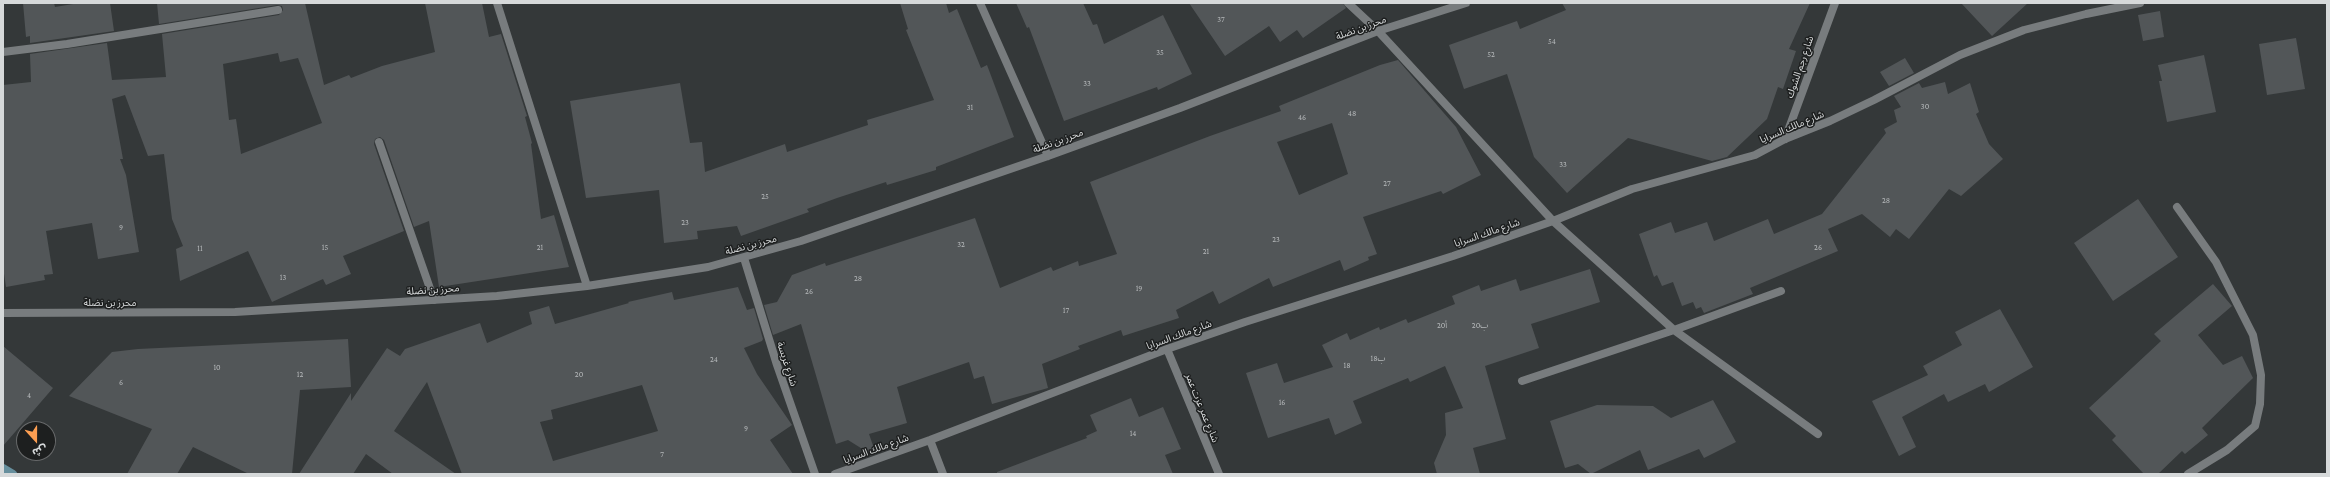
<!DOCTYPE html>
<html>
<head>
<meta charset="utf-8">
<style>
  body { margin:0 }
  #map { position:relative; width:2330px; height:477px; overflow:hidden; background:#343839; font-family:"Crimson Pro","Noto Sans Arabic",serif }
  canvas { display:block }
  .frame { position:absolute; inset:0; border:4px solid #d6d9da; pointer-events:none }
  .north { position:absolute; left:16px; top:421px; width:40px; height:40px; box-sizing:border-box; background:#1d1f1f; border:1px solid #67696a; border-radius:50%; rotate:159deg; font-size:11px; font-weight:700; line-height:16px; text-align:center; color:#d6d9da }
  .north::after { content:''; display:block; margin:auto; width:14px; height:18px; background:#fc9e52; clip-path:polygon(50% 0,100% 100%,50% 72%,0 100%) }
</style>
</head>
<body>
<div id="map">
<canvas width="2330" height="477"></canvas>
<div class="frame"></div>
<div class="north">ش</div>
</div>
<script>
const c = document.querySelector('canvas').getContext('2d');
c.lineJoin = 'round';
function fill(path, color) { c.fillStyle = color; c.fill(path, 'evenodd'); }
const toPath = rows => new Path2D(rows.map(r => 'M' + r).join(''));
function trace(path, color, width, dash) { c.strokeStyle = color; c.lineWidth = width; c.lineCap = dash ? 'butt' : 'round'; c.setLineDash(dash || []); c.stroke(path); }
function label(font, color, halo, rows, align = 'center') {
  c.font = font + ' "Crimson Pro","Noto Sans Arabic",serif'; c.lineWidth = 3; c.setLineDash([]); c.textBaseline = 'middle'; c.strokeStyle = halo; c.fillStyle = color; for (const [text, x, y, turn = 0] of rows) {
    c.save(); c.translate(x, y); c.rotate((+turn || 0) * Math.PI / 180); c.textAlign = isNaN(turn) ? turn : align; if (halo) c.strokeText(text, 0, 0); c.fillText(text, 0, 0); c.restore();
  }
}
const building = toPath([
  [23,3,54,3,55,7,79,3,110,3,114,31,30,43,30,36,26,37],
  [157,3,305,3,324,85,349,75,351,78,382,66,435,52,425,3,482,3,489,37,501,34,527,116,525,117,532,143,531,144,541,219,554,215,569,267,439,287,429,221,414,227,384,140,380,137,375,139,374,144,404,231,343,256,351,274,326,285,323,279,272,302,248,251,180,281,176,249,183,246,172,219,164,154,148,156,125,95,112,99,123,159,120,159,126,175,139,252,98,259,92,223,46,231,53,274,44,275,45,280,6,287,3,267,3,85,31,82,30,54,107,43,112,80,166,77,162,34,279,15,283,10,282,6,277,5,159,24],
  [278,53,280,62,298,58,322,123,241,154,236,119,229,120,223,64],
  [900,3,946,3,949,13,957,9,981,68,987,65,1014,137,936,167,936,170,887,185,886,182,837,198,807,209,809,212,741,236,737,226,697,231,698,239,664,243,659,190,586,198,570,101,680,83,690,143,702,142,705,172,785,144,787,152,868,125,867,120,934,100,906,30,908,29],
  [1016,3,1083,3,1093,25,1097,24,1104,44,1163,15,1192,74,1158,90,1157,87,1064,121,1029,27,1027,28],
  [1189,3,1343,3,1346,8,1303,38,1297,30,1280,42,1269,26,1225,56],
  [1562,3,1810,3,1789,49,1796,51,1783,89,1778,87,1767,119,1727,157,1712,161,1628,138,1567,193,1534,157,1507,74,1464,89,1449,45,1517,21,1520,29,1566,10],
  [1961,3,2028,3,1992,36],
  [2160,11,2164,37,2143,41,2138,15],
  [2296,38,2305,89,2267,95,2259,44],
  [2204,55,2216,112,2167,122,2159,81,2162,81,2158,65],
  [1905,58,1914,73,1889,86,1880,72],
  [1398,60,1456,127,1481,175,1443,194,1441,191,1363,217,1377,254,1368,257,1369,260,1344,271,1340,260,1273,287,1269,278,1219,304,1213,291,1176,310,1179,318,1123,336,1121,330,1078,346,1080,349,1042,364,1048,388,992,404,984,376,974,379,969,362,897,387,907,423,869,434,876,454,872,455,848,440,836,444,801,324,773,335,764,305,777,302,792,275,825,263,826,266,975,218,1000,288,1051,267,1053,271,1078,261,1079,266,1117,254,1090,182,1210,136,1281,111,1279,106,1380,65],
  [1332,123,1348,174,1299,195,1277,142],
  [1945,82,1948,94,1970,83,1979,112,1976,114,1989,144,2003,159,1961,196,1949,189,1909,239,1896,229,1890,237,1862,214,1828,229,1838,251,1750,288,1753,294,1704,313,1701,307,1696,309,1693,302,1682,306,1673,282,1662,286,1657,275,1654,277,1639,234,1671,222,1675,233,1707,222,1714,241,1768,219,1774,234,1822,214,1886,133,1884,129,1897,122,1894,110,1901,107,1894,96,1919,83,1922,88],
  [2138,199,2178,257,2113,301,2074,243],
  [1590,269,1600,302,1531,324,1539,348,1485,366,1506,439,1473,448,1480,474,1437,474,1434,463,1446,435,1445,413,1463,408,1445,366,1410,382,1408,378,1353,401,1362,423,1335,435,1329,418,1268,438,1246,373,1277,363,1284,383,1333,367,1322,345,1347,333,1350,340,1379,327,1380,330,1406,319,1408,323,1455,304,1452,296,1479,285,1481,291,1516,279,1520,291],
  [2213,284,2232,306,2198,335,2223,365,2242,356,2253,378,2202,428,2208,435,2185,454,2182,451,2158,474,2144,474,2112,440,2116,436,2089,408,2161,341,2154,334],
  [738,287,747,310,754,308,763,339,762,341,744,348,757,374,792,425,770,440,793,474,462,474,427,382,394,431,456,474,393,474,366,454,353,474,299,474,351,393,351,401,387,348,400,356,405,349,480,323,487,343,532,324,529,312,549,306,555,324,629,303,628,302,672,292,674,300],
  [642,385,658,431,553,461,540,422,553,419,551,410],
  [2000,309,2033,367,1989,392,1985,384,1948,402,1944,394,1902,417,1916,447,1899,456,1872,401,1928,375,1923,366,1962,345,1955,332],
  [348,339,351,387,300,390,292,474,249,474,193,447,177,474,127,474,152,429,69,396,112,352,138,349],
  [3,346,53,388,3,446],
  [1131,398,1139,417,1163,407,1181,449,1165,455,1173,474,997,474,997,472,1087,438,1086,436,1097,431,1090,415],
  [1713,400,1736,442,1704,458,1699,449,1648,470,1640,450,1591,474,1578,464,1565,468,1550,421,1597,405,1653,406,1671,418]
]);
const lane = toPath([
  [1348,3,1378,31,1553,221],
  [379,142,434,300]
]);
const street = toPath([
  [497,3,587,286],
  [980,3,1048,156],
  [3,52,67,44,278,10],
  [1785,139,1835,3],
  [2177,207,2216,262,2253,335,2261,375,2260,404,2255,426,2227,450,2188,474],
  [1553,221,1674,330,1818,434],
  [744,258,777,365,815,474],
  [3,313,235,312,497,296,587,286,708,267,801,241,1048,156,1180,108,1378,31,1466,3],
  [1167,349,1219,474],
  [1522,381,1674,330,1781,291],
  [930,440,943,474],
  [835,474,930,440,1167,349,1245,322,1453,256,1553,221,1632,189,1755,155,1785,139,1830,121,1874,100,1960,55,2024,30,2086,14,2140,3]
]);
const secondary = toPath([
  [3,468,13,474]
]);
const numberNames = [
  ["37",1221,20],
  ["54",1552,42],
  ["35",1160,53],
  ["52",1491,55],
  ["33",1087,84],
  ["30",1925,107],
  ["31",970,108],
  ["48",1352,114],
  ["46",1302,118],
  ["33",1563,165],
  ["27",1387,184],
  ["25",765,197],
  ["28",1886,201],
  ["23",685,223],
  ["9",121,228],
  ["23",1276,240],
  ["32",961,245],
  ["15",325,248],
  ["21",540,248],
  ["26",1818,248],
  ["11",200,249],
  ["21",1206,252],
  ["13",283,278],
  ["28",858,279],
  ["19",1139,289],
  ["26",809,292],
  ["17",1066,311],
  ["20أ",1442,326],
  ["20ب",1480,326],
  ["18ب",1378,359],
  ["24",714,360],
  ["18",1347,366],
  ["10",217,368],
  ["12",300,375],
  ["20",579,375],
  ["6",121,383],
  ["4",29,396],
  ["16",1282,403],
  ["9",746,429],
  ["14",1133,434],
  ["7",662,455]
];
const streetNames = [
  ["محرز بن نضلة",1361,28,-20],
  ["شارع رجم الشوك",1800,67,-71],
  ["شارع مالك السرايا",1792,127,-23],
  ["محرز بن نضلة",1058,141,-20],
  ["شارع مالك السرايا",1487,233,-19],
  ["محرز بن نضلة",751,245,-15],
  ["محرز بن نضلة",433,290,-4],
  ["محرز بن نضلة",110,303],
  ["شارع مالك السرايا",1179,335,-20],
  ["شارع غريسة",787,364,72],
  ["شارع عمر عزت عمر",1202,408,68],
  ["شارع مالك السرايا",876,449,-20]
];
fill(building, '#525658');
trace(lane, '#787c7e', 8);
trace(street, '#787c7e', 8);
trace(secondary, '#678f9d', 8);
label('8px', '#b5b8ba', null, numberNames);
label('10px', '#d6d9da', '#1d1f1f', streetNames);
</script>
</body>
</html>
